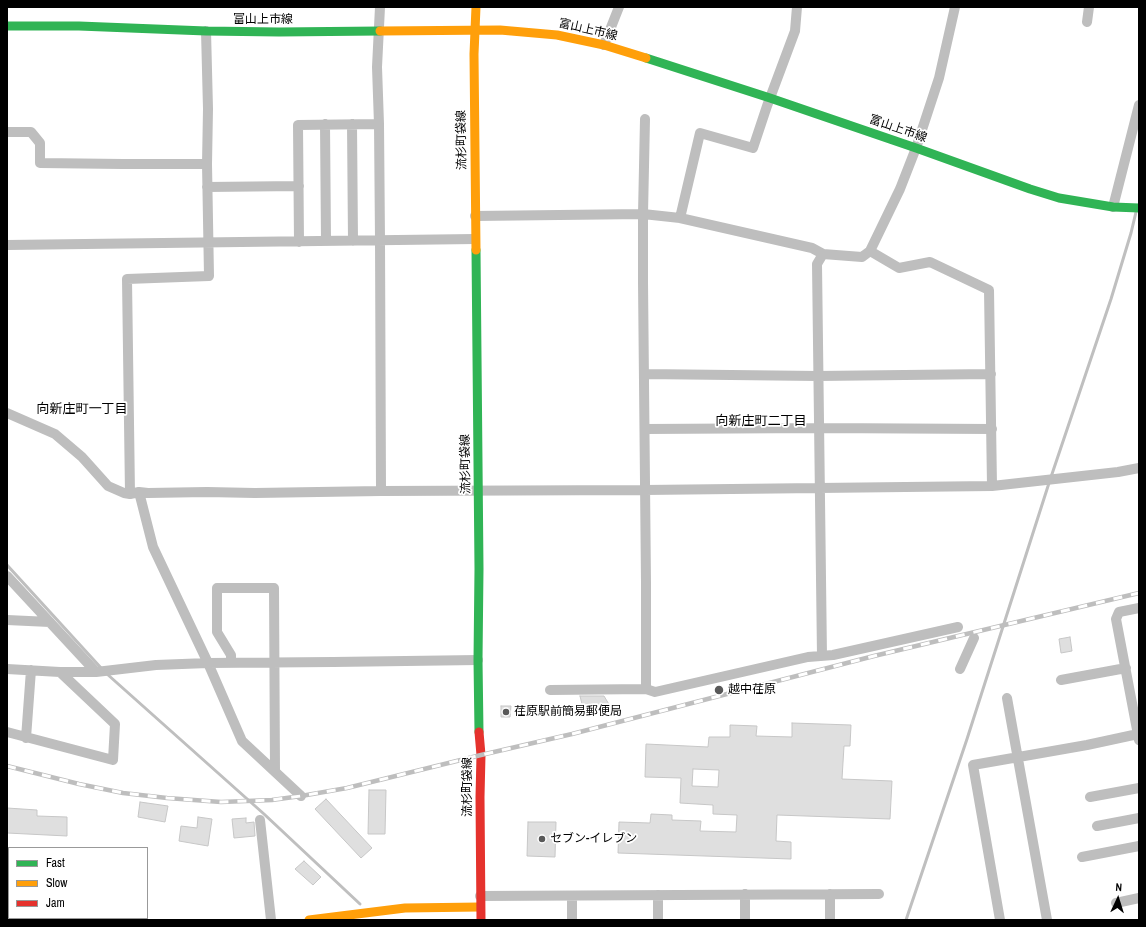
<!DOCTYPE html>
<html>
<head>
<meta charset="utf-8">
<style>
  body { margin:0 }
  #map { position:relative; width:1146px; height:927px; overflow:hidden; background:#fff; font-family:"Archivo Narrow",sans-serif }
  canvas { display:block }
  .frame { position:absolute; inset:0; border:8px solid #000; pointer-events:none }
  .legend { position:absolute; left:8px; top:847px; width:140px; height:72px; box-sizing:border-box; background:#fff; border:1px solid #999; margin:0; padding:5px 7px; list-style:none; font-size:12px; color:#000 }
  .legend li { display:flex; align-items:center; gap:8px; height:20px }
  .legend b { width:20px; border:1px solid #999 }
  .north { position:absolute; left:1098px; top:879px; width:40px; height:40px; -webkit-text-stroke:3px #fff; paint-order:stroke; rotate:4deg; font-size:11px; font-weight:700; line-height:16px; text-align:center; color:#000 }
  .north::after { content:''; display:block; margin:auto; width:14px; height:18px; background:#000; clip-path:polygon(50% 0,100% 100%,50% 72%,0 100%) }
</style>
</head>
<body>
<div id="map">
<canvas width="1146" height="927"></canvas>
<div class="frame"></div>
<ul class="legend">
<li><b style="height:5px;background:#30b455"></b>Fast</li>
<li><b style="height:5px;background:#ff9f0a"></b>Slow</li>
<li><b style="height:5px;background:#e5322d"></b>Jam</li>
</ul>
<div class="north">N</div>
</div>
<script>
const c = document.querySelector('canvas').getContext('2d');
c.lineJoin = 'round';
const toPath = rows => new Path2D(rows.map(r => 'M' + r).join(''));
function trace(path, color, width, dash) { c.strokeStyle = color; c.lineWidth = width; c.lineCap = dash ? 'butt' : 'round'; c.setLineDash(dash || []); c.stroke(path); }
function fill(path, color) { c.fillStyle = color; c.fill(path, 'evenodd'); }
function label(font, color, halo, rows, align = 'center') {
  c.font = font + ' "Archivo Narrow","Noto Sans JP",sans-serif'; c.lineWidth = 3.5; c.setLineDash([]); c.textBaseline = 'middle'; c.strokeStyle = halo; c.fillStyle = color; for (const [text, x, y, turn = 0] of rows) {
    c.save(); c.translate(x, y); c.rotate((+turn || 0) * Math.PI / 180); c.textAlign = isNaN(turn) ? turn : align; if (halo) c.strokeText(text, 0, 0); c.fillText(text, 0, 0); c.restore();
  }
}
const stream = toPath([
  [1051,477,1111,299,1131,233,1136,212],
  [7,565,102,669],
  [107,674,264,814,360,904],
  [906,920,967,739,1049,483]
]);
const building = toPath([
  [1070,637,1072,651,1061,653,1059,639,1070,637],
  [580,696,604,696,610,706,585,716,580,696],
  [501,706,511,706,510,717,501,717,501,706],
  [792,723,851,725,850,746,844,746,842,779,892,781,890,819,777,815,776,841,791,842,791,859,618,853,619,822,650,823,651,814,672,815,672,820,701,821,700,831,736,832,737,815,713,814,713,805,680,803,681,778,645,777,646,744,708,747,709,737,730,737,730,725,757,726,756,736,792,737,792,723],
  [693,769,719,770,718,787,692,786,693,769],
  [369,790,386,790,385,834,368,834,369,790],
  [326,799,372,848,361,858,315,809,326,799],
  [140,802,168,806,165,822,138,817,140,802],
  [7,808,37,810,37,816,67,817,67,836,7,833,7,808],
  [198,817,212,819,208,846,179,841,181,826,197,828,198,817],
  [246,818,246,823,254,822,255,836,234,838,232,819,246,818],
  [528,822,556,822,555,857,527,856,528,822],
  [304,861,321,877,313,885,295,869,304,861]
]);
const street = toPath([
  [380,7,377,67,379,124,380,240,381,491],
  [1087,22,1089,7],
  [604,45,619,7],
  [645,119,643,214,643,282,646,582,646,689],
  [325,124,326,241],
  [352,124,353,241],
  [7,132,31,132,40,143,40,163,123,164,207,164],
  [207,187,299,186],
  [1113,207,1139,105],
  [475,216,643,214,680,218,812,248,823,254,862,257,870,251,900,189,916,148,939,78,955,7],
  [680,218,700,133,753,148,767,106,795,31,797,7],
  [299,242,298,125,379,124],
  [7,245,475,239],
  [870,251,899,268,930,262,989,290,992,486],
  [644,374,818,376,991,374],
  [7,413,55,434,82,457,108,486,124,493,130,494,139,492,148,493,207,492,255,493,381,491,645,490,992,486,1118,472,1139,468],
  [645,429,819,428,992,429],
  [139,492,153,547,208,663,242,741,301,796],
  [130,494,127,279,209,276,207,164,208,109,206,31],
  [7,576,96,672],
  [1139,608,1119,612,1116,619,1139,740],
  [7,620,50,622],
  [822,656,817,264,823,254],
  [231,662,231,655,217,632,217,588,274,588,275,772],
  [7,669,60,672,96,672,156,665,208,663,333,662,478,660],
  [960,669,974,638],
  [1061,680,1126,668],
  [550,690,646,689,655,692,808,657,833,655,958,627],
  [1007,698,1047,920],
  [7,732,113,760,115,724,60,672],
  [26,738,31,670],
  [1090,797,1139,788],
  [260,820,271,920],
  [1097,826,1139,818],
  [1082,857,1139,846],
  [745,894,745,920],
  [830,894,830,920],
  [658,895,658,920],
  [480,896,879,894],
  [572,896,572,920],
  [1116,903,1139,898],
  [1000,920,973,765,1087,745,1138,734]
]);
const fast = toPath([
  [7,26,79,26,206,31,279,32,380,31],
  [646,58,770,98,916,148,1030,189,1059,198,1113,207,1139,208],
  [476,250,479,569,478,660,479,732],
  [7,917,9,917]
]);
const slow = toPath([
  [380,31,500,30,557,35,604,45,646,58],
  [476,250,474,54,476,7],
  [23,918,54,920],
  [309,920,405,908,480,907]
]);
const jam = toPath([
  [479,732,481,755,480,797,481,920]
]);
const rail = toPath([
  [7,766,79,784,123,793,167,798,221,802,272,800,301,796,347,788,481,755,572,734,874,656,1139,593]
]);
const markers = [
  [719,690,5,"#595959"],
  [506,712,4,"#595959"],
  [542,839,4,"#595959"]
];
const streetNames = [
  ["富山上市線",263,20],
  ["富山上市線",588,30,13],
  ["富山上市線",898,129,19],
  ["流杉町袋線",462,140,-91],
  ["流杉町袋線",466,464,-91],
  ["流杉町袋線",468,787,-90]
];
const poiNames = [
  ["越中荏原",728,690],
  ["荏原駅前簡易郵便局",514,712],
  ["セブン-イレブン",550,839]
];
const neighbourhoodNames = [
  ["向新庄町一丁目",82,410],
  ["向新庄町二丁目",761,422]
];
trace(stream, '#bfbfbf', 3);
fill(building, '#dfdfdf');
trace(building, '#c7c7c7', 1);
trace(street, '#bebebe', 10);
trace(fast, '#30b455', 9);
trace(slow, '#ff9f0a', 9);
trace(jam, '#e5322d', 9);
trace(rail, '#bebebe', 4.5);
trace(rail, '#fff', 3, [9]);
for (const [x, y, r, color] of markers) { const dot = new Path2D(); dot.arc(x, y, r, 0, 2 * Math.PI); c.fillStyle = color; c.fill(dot); trace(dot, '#fff', 1.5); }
label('12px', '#000', '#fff', streetNames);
label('12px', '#000', '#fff', poiNames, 'left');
label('13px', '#000', '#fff', neighbourhoodNames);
</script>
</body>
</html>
